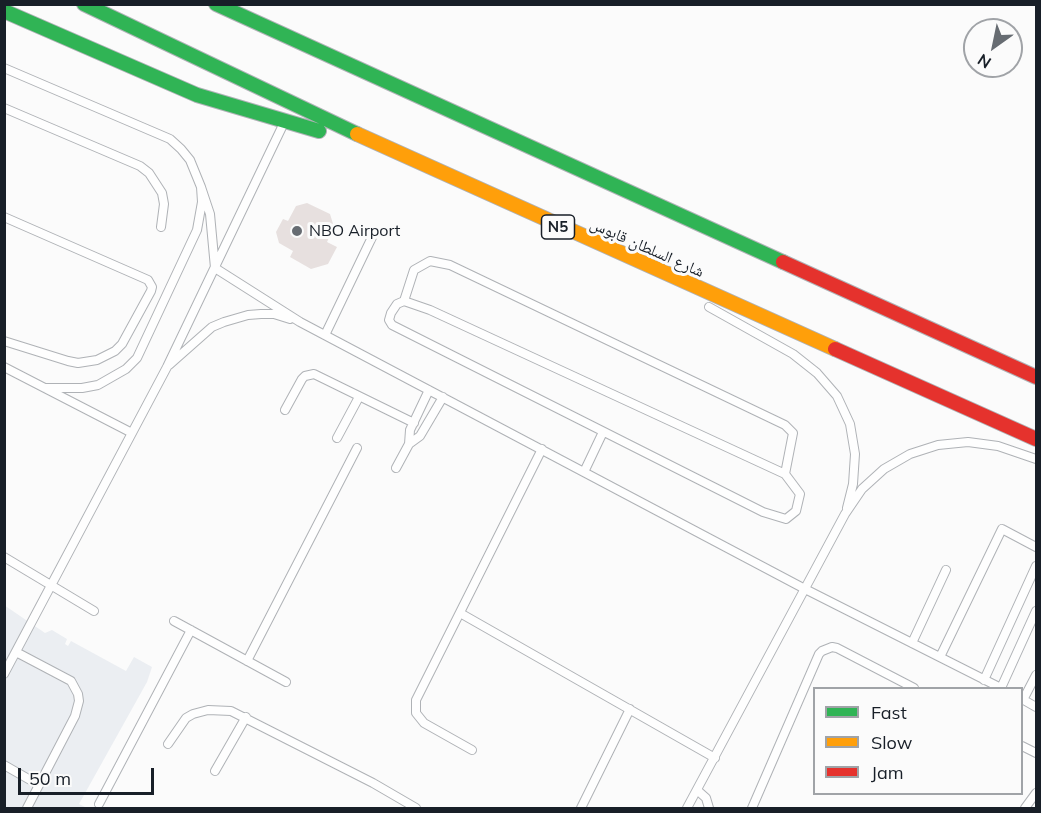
<!DOCTYPE html>
<html>
<head>
<meta charset="utf-8">
<style>
  body { margin:0 }
  #map { position:relative; width:1041px; height:813px; overflow:hidden; background:#fbfbfb; font-family:Mulish,sans-serif }
  canvas { display:block }
  .frame { position:absolute; inset:0; border:6px solid #181f28; pointer-events:none }
  .legend { position:absolute; left:813px; top:687px; width:210px; height:108px; box-sizing:border-box; background:#fbfbfb; border:2px solid #a0a3a7; margin:0; padding:8px 10px; list-style:none; font-size:18px; color:#181f28 }
  .legend li { display:flex; align-items:center; gap:12px; height:30px }
  .legend b { width:30px; border:2px solid #a0a3a7 }
  .north { position:absolute; left:963px; top:18px; width:60px; height:60px; box-sizing:border-box; background:#fbfbfb; border:2px solid #a0a3a7; border-radius:50%; rotate:213deg; font-size:16px; font-weight:700; line-height:24px; text-align:center; color:#181f28 }
  .north::after { content:''; display:block; margin:auto; width:21px; height:27px; background:#676c72; clip-path:polygon(50% 0,100% 100%,50% 72%,0 100%) }
  .scale { position:absolute; left:18px; top:768px; width:136px; height:27px; box-sizing:border-box; border:3px solid #181f28; border-top:0; padding-left:8px; font-size:18px; line-height:21px; white-space:nowrap; color:#181f28; -webkit-text-stroke:4px #fbfbfb; paint-order:stroke }
</style>
</head>
<body>
<div id="map">
<canvas width="1041" height="813"></canvas>
<div class="frame"></div>
<ul class="legend">
<li><b style="height:8px;background:#30b455"></b>Fast</li>
<li><b style="height:8px;background:#ff9f0a"></b>Slow</li>
<li><b style="height:8px;background:#e5322d"></b>Jam</li>
</ul>
<div class="north">N</div>
<div class="scale">50 m</div>
</div>
<script>
const c = document.querySelector('canvas').getContext('2d');
c.lineJoin = 'round';
function fill(path, color) { c.fillStyle = color; c.fill(path, 'evenodd'); }
const toPath = rows => new Path2D(rows.map(r => 'M' + r).join(''));
function trace(path, color, width, dash) { c.strokeStyle = color; c.lineWidth = width; c.lineCap = dash ? 'butt' : 'round'; c.setLineDash(dash || []); c.stroke(path); }
function label(font, color, halo, rows, align = 'center') {
  c.font = font + ' Mulish,"Noto Naskh Arabic",sans-serif'; c.lineWidth = 6; c.setLineDash([]); c.textBaseline = 'middle'; c.strokeStyle = halo; c.fillStyle = color; for (const [text, x, y, turn = 0] of rows) {
    c.save(); c.translate(x, y); c.rotate((+turn || 0) * Math.PI / 180); c.textAlign = isNaN(turn) ? turn : align; if (halo) c.strokeText(text, 0, 0); c.fillText(text, 0, 0); c.restore();
  }
}
const built = toPath([
  [4,605,45,633,52,630,67,639,65,644,68,646,71,641,126,671,134,657,152,667,147,682,79,804,87,808,5,808]
]);
const building = toPath([
  [307,203,330,214,334,227,327,242,337,247,328,264,311,269,290,257,293,251,279,243,276,232,283,219,288,221,296,206]
]);
const lane = toPath([
  [4,68,170,139,181,149,190,160,201,187,202,202,197,230,137,358,126,369,98,385,82,388,45,388],
  [4,108,140,166,149,173,162,193,164,204,161,227],
  [201,187,210,214,215,268,300,322,805,589,1001,688],
  [4,217,148,280,152,287,151,291,122,344,115,351,97,360,78,363,68,361,4,341],
  [404,301,430,310,785,474,800,494,796,511,786,519,763,512,392,325,389,320,391,313,397,304,404,301],
  [404,301,414,270,430,261,450,265,785,425,793,433,785,474],
  [709,307,793,354,817,373,837,396,850,424,855,454,853,484,847,508],
  [325,335,375,231],
  [169,365,212,327,224,322,248,315,261,314,274,314,290,319],
  [4,367,132,433],
  [285,410,302,379,305,376,314,374,414,423],
  [337,438,359,397],
  [409,444,420,436,443,397],
  [396,468,409,444,410,430,429,390],
  [584,472,603,432],
  [4,557,94,611],
  [460,613,715,758],
  [174,621,286,682],
  [912,643,946,570],
  [16,652,71,681,78,694,79,701,75,716,27,808],
  [940,657,1002,529,1036,547],
  [247,661,357,448],
  [4,674,167,367,282,127],
  [984,680,1036,566],
  [1001,688,1036,611],
  [1022,699,1036,707],
  [1023,700,1036,675],
  [168,744,186,718,193,714,208,710,231,711,373,783,416,808],
  [1022,746,1036,753],
  [472,750,424,723,416,713,416,700,542,449],
  [4,765,39,785],
  [215,771,246,717],
  [697,790,706,798,709,808],
  [99,804,191,630],
  [581,808,630,709],
  [687,808,845,514,862,489,884,469,910,454,938,445,968,442,998,446,1036,459],
  [752,808,819,654,822,651,832,647,837,648,914,688],
  [1025,808,1036,793]
]);
const fast = toPath([
  [84,4,357,134],
  [216,4,783,262],
  [4,11,197,95,319,131]
]);
const slow = toPath([
  [357,134,835,349]
]);
const jam = toPath([
  [783,262,1036,377],
  [835,349,1036,439]
]);
const markers = [
  [297,231,6,"#676c72"]
];
const shields = [
  [558,227,33]
];
const shieldNames = [
  ["N5",558,227]
];
const poiNames = [
  ["NBO Airport",309,231]
];
const streetNames = [
  ["شارع السلطان قابوس",647,248,24]
];
fill(built, '#ebeef2');
fill(building, '#e7e0df');
trace(lane, '#afb2b6', 10);
trace(fast, '#afb2b6', 16);
trace(slow, '#afb2b6', 16);
trace(jam, '#afb2b6', 16);
trace(lane, '#fefefe', 8);
trace(fast, '#30b455', 14);
trace(slow, '#ff9f0a', 14);
trace(jam, '#e5322d', 14);
for (const [x, y, r, color] of markers) { const dot = new Path2D(); dot.arc(x, y, r, 0, 2 * Math.PI); c.fillStyle = color; c.fill(dot); trace(dot, '#fbfbfb', 2); }
for (const [x, y, w] of shields) { const box = new Path2D(); box.roundRect(x - w / 2, y - 12, w, 24, 4.5); c.fillStyle = '#fbfbfb'; c.fill(box); trace(box, '#181f28', 1.5); }
label('bold 15px', '#181f28', null, shieldNames);
label('16px', '#181f28', '#fbfbfb', poiNames, 'left');
label('16px', '#181f28', '#fbfbfb', streetNames);
</script>
</body>
</html>
